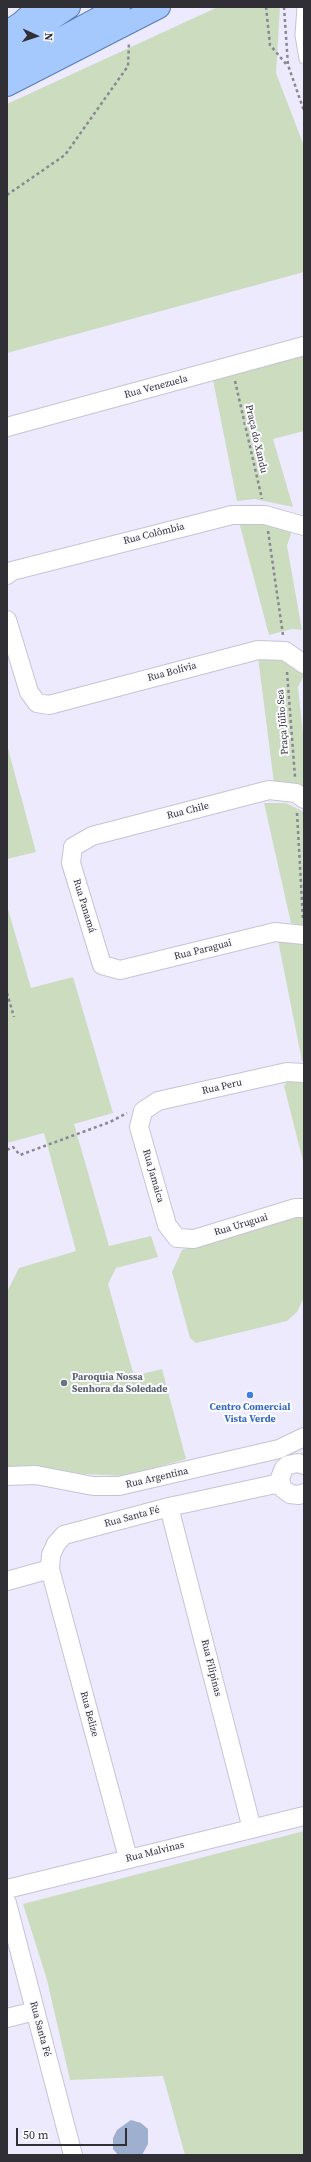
<!DOCTYPE html>
<html>
<head>
<meta charset="utf-8">
<style>
  body { margin:0 }
  #map { position:relative; width:311px; height:2162px; overflow:hidden; background:#eeeafd; font-family:"Source Serif 4",serif }
  canvas { display:block }
  .frame { position:absolute; inset:0; border:8px solid #312f36; pointer-events:none }
  .north { position:absolute; left:16px; top:16px; width:40px; height:40px; -webkit-text-stroke:3px #fbfafe; paint-order:stroke; rotate:93deg; font-size:11px; font-weight:700; line-height:16px; text-align:center; color:#312f36 }
  .north::after { content:''; display:block; margin:auto; width:14px; height:18px; background:#312f36; clip-path:polygon(50% 0,100% 100%,50% 72%,0 100%) }
  .scale { position:absolute; left:16px; top:2128px; width:111px; height:18px; box-sizing:border-box; border:2px solid #312f36; border-top:0; padding-left:5px; font-size:12px; line-height:14px; white-space:nowrap; color:#312f36; -webkit-text-stroke:3px #fbfafe; paint-order:stroke }
</style>
</head>
<body>
<div id="map">
<canvas width="311" height="2162"></canvas>
<div class="frame"></div>
<div class="north">N</div>
<div class="scale">50 m</div>
</div>
<script>
const c = document.querySelector('canvas').getContext('2d');
c.lineJoin = 'round';
function fill(path, color) { c.fillStyle = color; c.fill(path, 'evenodd'); }
const toPath = rows => new Path2D(rows.map(r => 'M' + r).join(''));
function trace(path, color, width, dash) { c.strokeStyle = color; c.lineWidth = width; c.lineCap = dash ? 'butt' : 'round'; c.setLineDash(dash || []); c.stroke(path); }
function label(font, color, halo, rows, align = 'center') {
  c.font = font + ' "Source Serif 4",serif'; c.lineWidth = 4; c.setLineDash([]); c.textBaseline = 'middle'; c.strokeStyle = halo; c.fillStyle = color; for (const [text, x, y, turn = 0] of rows) {
    c.save(); c.translate(x, y); c.rotate((+turn || 0) * Math.PI / 180); c.textAlign = isNaN(turn) ? turn : align; if (halo) c.strokeText(text, 0, 0); c.fillText(text, 0, 0); c.restore();
  }
}
const green = toPath([
  [218,7,280,7,276,73,304,146,304,272,7,353,7,104],
  [303,354,304,431,273,439,293,507,255,499,237,501,213,380],
  [239,522,274,525,291,533,287,546,302,630,292,629,269,635],
  [272,656,292,666,304,675,298,687,304,743,304,789,274,783,258,657],
  [7,745,36,852,7,859],
  [264,803,286,803,304,812,304,926,291,923],
  [7,906,31,988,73,977,113,1113,74,1124,109,1246,151,1236,158,1257,116,1268,108,1284,134,1376,162,1369,186,1459,125,1476,84,1474,47,1468,7,1466,7,1292,19,1268,76,1251,44,1133,7,1143],
  [278,940,294,940,304,946,304,1061,302,1061],
  [288,1080,304,1081,304,1165,284,1086],
  [304,1212,304,1297,297,1312,287,1321,196,1343,190,1338,172,1272,182,1250],
  [304,1831,304,2155,185,2155,163,2076,70,2080,47,1980,23,1904]
]);
const water = toPath([
  [131,2120,141,2123,148,2129,148,2144,142,2155,118,2155,113,2149,113,2138,117,2130]
]);
const path = toPath([
  [266,7,270,45,287,65],
  [284,7,288,65,304,111],
  [7,195,65,155,128,66,129,42],
  [235,381,262,499],
  [268,531,283,635],
  [287,672,295,777],
  [297,813,303,920],
  [7,993,14,1017],
  [7,1150,13,1147,20,1155,110,1122,127,1113]
]);
const service = toPath([
  [302,7,300,35,304,59]
]);
const minor = toPath([
  [7,427,304,346],
  [7,575,12,571,232,515,265,515,304,526],
  [7,620,29,692,37,703,49,705,258,650,285,651,304,664],
  [304,799,296,793,269,790,92,836,73,847,71,863,102,965,120,970,275,932,304,935],
  [304,1073,287,1072,158,1101,143,1111,139,1127,167,1225,177,1238,194,1239,295,1208,304,1208],
  [304,1465,298,1463,288,1465,284,1468,280,1478,282,1488,290,1494,299,1495,304,1493],
  [7,1476,36,1475,93,1486,119,1486,279,1449,304,1437],
  [169,1507,252,1829],
  [7,1581,50,1569],
  [128,1858,50,1569,51,1555,56,1544,64,1535,169,1507,280,1483],
  [7,1889,304,1816],
  [7,1903,73,2155],
  [7,2018,35,2011]
]);
const primary = toPath([
  [7,32,21,23,39,7],
  [7,49,69,7],
  [7,68,119,7],
  [7,85,159,7]
]);
const markers = [
  [64,1383,4,"#6b7280"],
  [250,1395,4,"#3f7fe0"]
];
const streetNames = [
  ["Rua Venezuela",156,387,-15],
  ["Praça do Xandu",256,439,77],
  ["Rua Colômbia",154,534,-14],
  ["Rua Bolívia",172,672,-15],
  ["Praça Júlio Sea",283,722,-94],
  ["Rua Chile",188,811,-14],
  ["Rua Panamá",84,906,73],
  ["Rua Paraguai",203,950,-14],
  ["Rua Peru",222,1087,-13],
  ["Rua Jamaica",153,1176,74],
  ["Rua Uruguai",241,1225,-17],
  ["Rua Argentina",157,1478,-13],
  ["Rua Santa Fé",132,1517,-15],
  ["Rua Filipinas",211,1668,76],
  ["Rua Belize",89,1714,75],
  ["Rua Malvinas",155,1852,-14],
  ["Rua Santa Fé",40,2029,75]
];
const worshipNames = [
  ["Paroquia Nossa",72,1377],
  ["Senhora da Soledade",72,1389]
];
const shopNames = [
  ["Centro Comercial",250,1407],
  ["Vista Verde",250,1419]
];
fill(green, '#cbdcbf');
fill(water, '#9eafcf');
trace(service, '#c7c3d5', 11);
trace(minor, '#c7c3d5', 20);
trace(primary, '#557cb5', 24);
trace(path, '#8a8794', 2.5, [3, 3]);
trace(service, '#fff', 9);
trace(minor, '#fff', 18);
trace(primary, '#a5c9fc', 22);
for (const [x, y, r, color] of markers) { const dot = new Path2D(); dot.arc(x, y, r, 0, 2 * Math.PI); c.fillStyle = color; c.fill(dot); trace(dot, '#fbfafe', 1.5); }
label('10px', '#312f36', '#fbfafe', streetNames);
label('bold 10px', '#5b616d', '#fbfafe', worshipNames, 'left');
label('bold 10px', '#366cbe', '#fbfafe', shopNames);
</script>
</body>
</html>
